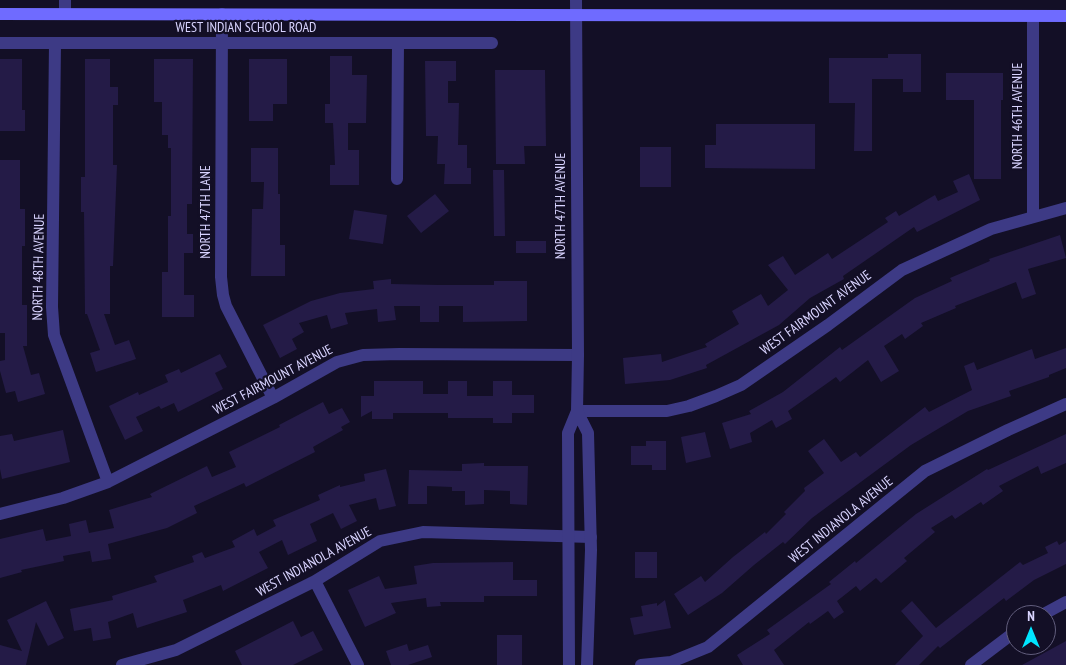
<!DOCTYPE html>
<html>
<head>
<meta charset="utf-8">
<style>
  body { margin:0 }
  #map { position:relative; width:1066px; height:665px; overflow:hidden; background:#130f26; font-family:"PT Sans Narrow",sans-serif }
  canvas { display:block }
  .north { position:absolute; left:1006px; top:605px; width:50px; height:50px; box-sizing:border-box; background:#130f26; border:1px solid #625e7d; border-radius:50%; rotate:0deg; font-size:14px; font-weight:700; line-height:20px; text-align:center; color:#d9d4ff }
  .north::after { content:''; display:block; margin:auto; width:18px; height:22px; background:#00e5ff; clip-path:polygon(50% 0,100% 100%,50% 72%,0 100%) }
</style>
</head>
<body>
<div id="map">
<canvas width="1066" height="665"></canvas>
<div class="north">N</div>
</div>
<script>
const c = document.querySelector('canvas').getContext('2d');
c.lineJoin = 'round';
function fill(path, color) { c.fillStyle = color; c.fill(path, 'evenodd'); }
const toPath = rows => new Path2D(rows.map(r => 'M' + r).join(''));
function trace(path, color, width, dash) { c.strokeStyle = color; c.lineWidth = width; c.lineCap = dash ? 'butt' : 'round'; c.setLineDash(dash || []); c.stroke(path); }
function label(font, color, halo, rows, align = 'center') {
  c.font = font + ' "PT Sans Narrow",sans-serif'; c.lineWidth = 4.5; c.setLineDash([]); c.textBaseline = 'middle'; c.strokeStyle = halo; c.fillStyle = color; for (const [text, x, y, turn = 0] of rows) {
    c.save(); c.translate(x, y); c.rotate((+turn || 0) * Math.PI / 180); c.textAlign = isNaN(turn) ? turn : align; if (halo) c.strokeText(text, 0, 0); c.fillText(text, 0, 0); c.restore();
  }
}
const building = toPath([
  [888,54,921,54,921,92,903,92,903,79,872,79,872,151,854,151,855,103,829,103,829,58,888,58],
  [330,56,352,56,352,75,367,75,366,123,348,123,348,150,359,150,359,185,330,185,330,165,335,165,333,123,325,123,325,104,330,104],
  [0,59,22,59,22,110,25,110,25,131,0,131],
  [85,59,110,59,110,87,118,87,118,105,113,105,113,165,117,165,113,266,110,266,110,314,104,314,115,345,129,340,136,359,96,372,90,353,100,350,87,314,85,314,84,212,81,212,81,177,85,177],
  [154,59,193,59,192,204,187,204,187,234,193,234,193,253,184,253,184,295,194,295,194,317,162,317,162,272,168,272,168,216,171,216,171,148,168,148,168,135,162,135,162,102,154,102],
  [249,59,287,59,287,104,273,104,273,121,249,121],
  [425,61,456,61,456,81,448,81,448,103,459,103,458,145,467,145,467,168,471,168,471,184,444,184,445,164,437,164,438,136,426,136],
  [495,70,545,70,546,146,524,146,525,164,496,164],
  [946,73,1003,73,1003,100,1001,100,1001,179,974,179,974,100,946,100],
  [716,124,815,124,815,169,705,168,705,145,716,145],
  [640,147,671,147,671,187,640,187],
  [251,148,278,148,278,194,280,194,280,245,285,245,285,276,251,276,252,209,263,209,264,182,251,182],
  [0,160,20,160,20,209,25,209,25,246,22,246,22,305,27,305,27,346,23,346,31,375,39,373,45,394,18,402,15,391,6,393,0,371,0,361,5,360,5,333,0,333],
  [493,170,504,170,505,236,494,236],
  [969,174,980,200,917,232,914,227,843,276,844,279,810,298,779,325,706,365,707,368,670,380,625,384,623,358,661,354,662,362,707,347,705,344,739,324,732,311,761,294,768,306,788,290,768,265,783,256,795,275,828,253,832,259,888,222,885,218,896,211,899,216,935,195,938,201,958,192,953,181],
  [435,194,449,211,421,233,407,216],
  [354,210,387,215,383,244,349,239],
  [1060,235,1066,258,1028,269,1036,294,1022,299,1016,282,955,306,956,308,921,323,923,326,905,339,902,334,884,346,899,371,881,382,868,360,840,382,836,377,788,411,792,419,776,428,772,420,750,433,752,442,730,449,722,423,751,414,749,411,783,392,840,347,842,350,915,298,952,281,950,278,990,261,989,259],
  [516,241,546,241,546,253,516,253],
  [391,279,391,284,439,285,494,285,494,281,527,281,527,321,463,322,463,306,439,306,439,322,420,322,420,306,394,306,396,320,378,322,377,309,345,313,348,324,331,329,327,315,299,323,304,332,292,339,297,349,280,358,263,325,311,301,340,293,374,289,373,281],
  [1066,348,1066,368,1049,375,1049,377,1009,391,1011,396,968,411,911,445,812,518,785,544,783,542,754,565,722,593,688,615,674,594,701,576,705,582,733,557,765,532,766,534,786,514,784,512,805,491,804,488,824,473,808,451,824,439,841,462,856,452,860,457,925,407,929,412,972,390,964,366,974,362,977,370,1032,349,1035,359],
  [220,354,227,367,215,373,223,389,178,412,174,403,161,409,159,406,136,417,143,431,125,440,109,406,138,392,139,395,168,382,165,375,179,369,181,373],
  [374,381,423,381,423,394,448,394,448,381,467,381,467,396,493,396,493,381,512,381,512,395,534,395,534,413,512,413,512,423,493,423,493,418,448,418,448,413,393,413,393,419,372,419,372,411,361,417,361,396,374,396],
  [323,402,329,414,342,408,350,422,341,427,343,430,313,447,315,452,246,487,244,483,194,506,197,513,167,528,108,544,111,559,92,562,90,551,63,556,64,561,21,570,22,572,0,578,0,539,43,529,46,541,71,536,69,524,86,520,89,533,114,528,109,510,152,497,150,494,207,466,212,477,236,467,229,452,280,427,279,425],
  [63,430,70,462,2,479,0,469,0,436,12,434,14,441],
  [705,432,711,457,686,463,681,437],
  [1066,434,1066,463,1041,474,1038,466,999,486,1003,491,983,505,981,502,955,519,952,515,931,528,935,532,904,558,907,561,881,583,876,578,860,591,856,586,837,601,844,612,834,619,828,611,810,624,809,622,774,650,784,665,743,665,737,655,770,634,767,630,831,584,829,582,855,561,856,563,916,514,987,469,988,470],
  [646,441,666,441,666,470,652,470,652,465,631,465,631,446,646,446],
  [484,463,484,466,528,466,527,505,510,504,510,491,484,490,484,504,465,505,465,491,452,491,452,487,427,486,427,504,408,504,409,470,462,471,462,464],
  [386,469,396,506,379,510,376,498,349,505,357,521,341,529,333,513,310,524,317,541,288,555,282,540,259,552,268,568,223,591,221,585,183,600,187,612,137,628,133,613,108,622,111,638,93,641,91,628,74,631,70,609,113,600,112,596,157,582,154,576,194,562,192,556,202,552,205,558,235,547,232,541,254,529,257,536,276,526,273,520,320,500,318,495,340,485,340,487,365,481,364,474],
  [1057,541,1059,545,1066,541,1066,564,1034,580,1006,601,1004,598,940,648,938,646,919,665,895,665,923,636,901,611,912,601,936,628,1020,562,1023,565,1048,553,1045,547],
  [635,552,657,552,657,578,635,578],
  [513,562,513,580,537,580,537,596,484,596,484,602,440,602,441,606,427,607,426,598,391,603,396,613,365,627,348,590,379,576,385,589,417,584,414,566,433,563],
  [665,600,671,628,634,635,630,618,643,616,641,606,657,603,657,606],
  [46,601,64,638,48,646,36,622,26,665,0,665,0,645,22,651,7,620],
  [293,621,301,637,313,631,323,650,293,665,242,665,235,651],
  [497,635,522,635,522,665,497,665],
  [1066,641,1066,665,1022,665],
  [407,644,409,651,428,645,432,657,408,665,391,665,386,651]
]);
const minor = toPath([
  [65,0,65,14],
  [222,14,221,277,223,295,226,306,273,398],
  [1033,16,1033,216],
  [0,43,492,43],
  [55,43,52,307,54,335,108,482],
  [397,179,398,43],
  [577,411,667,411,689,406,716,396,741,385,828,325,902,270,991,229,1066,208],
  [0,514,63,498,108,482,273,398,337,362,363,355,399,354,578,355],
  [315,581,358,665],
  [1042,615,1066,602],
  [122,665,176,650,315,581,380,541,423,532,591,537],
  [641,665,671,662,708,647,925,471,1008,430,1066,404],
  [971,665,1016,631]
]);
const tertiary = toPath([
  [577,411,588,433,591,550,587,665],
  [569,665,568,433,577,411,578,355,576,0]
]);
const secondary = toPath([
  [0,14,1066,16]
]);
const streetNames = [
  ["WEST INDIAN SCHOOL ROAD",246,28],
  ["NORTH 46TH AVENUE",1018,116,-90],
  ["NORTH 47TH AVENUE",561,206,-90],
  ["NORTH 47TH LANE",206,212,-90],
  ["NORTH 48TH AVENUE",39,267,-89],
  ["WEST FAIRMOUNT AVENUE",816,313,-36],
  ["WEST FAIRMOUNT AVENUE",273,380,-28],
  ["WEST INDIANOLA AVENUE",841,520,-39],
  ["WEST INDIANOLA AVENUE",314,562,-29]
];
fill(building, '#241b47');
trace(minor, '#3d3a85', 12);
trace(tertiary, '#3d3a85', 12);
trace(secondary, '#6f6bff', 12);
label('14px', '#d9d4ff', '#130f26', streetNames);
</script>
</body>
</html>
